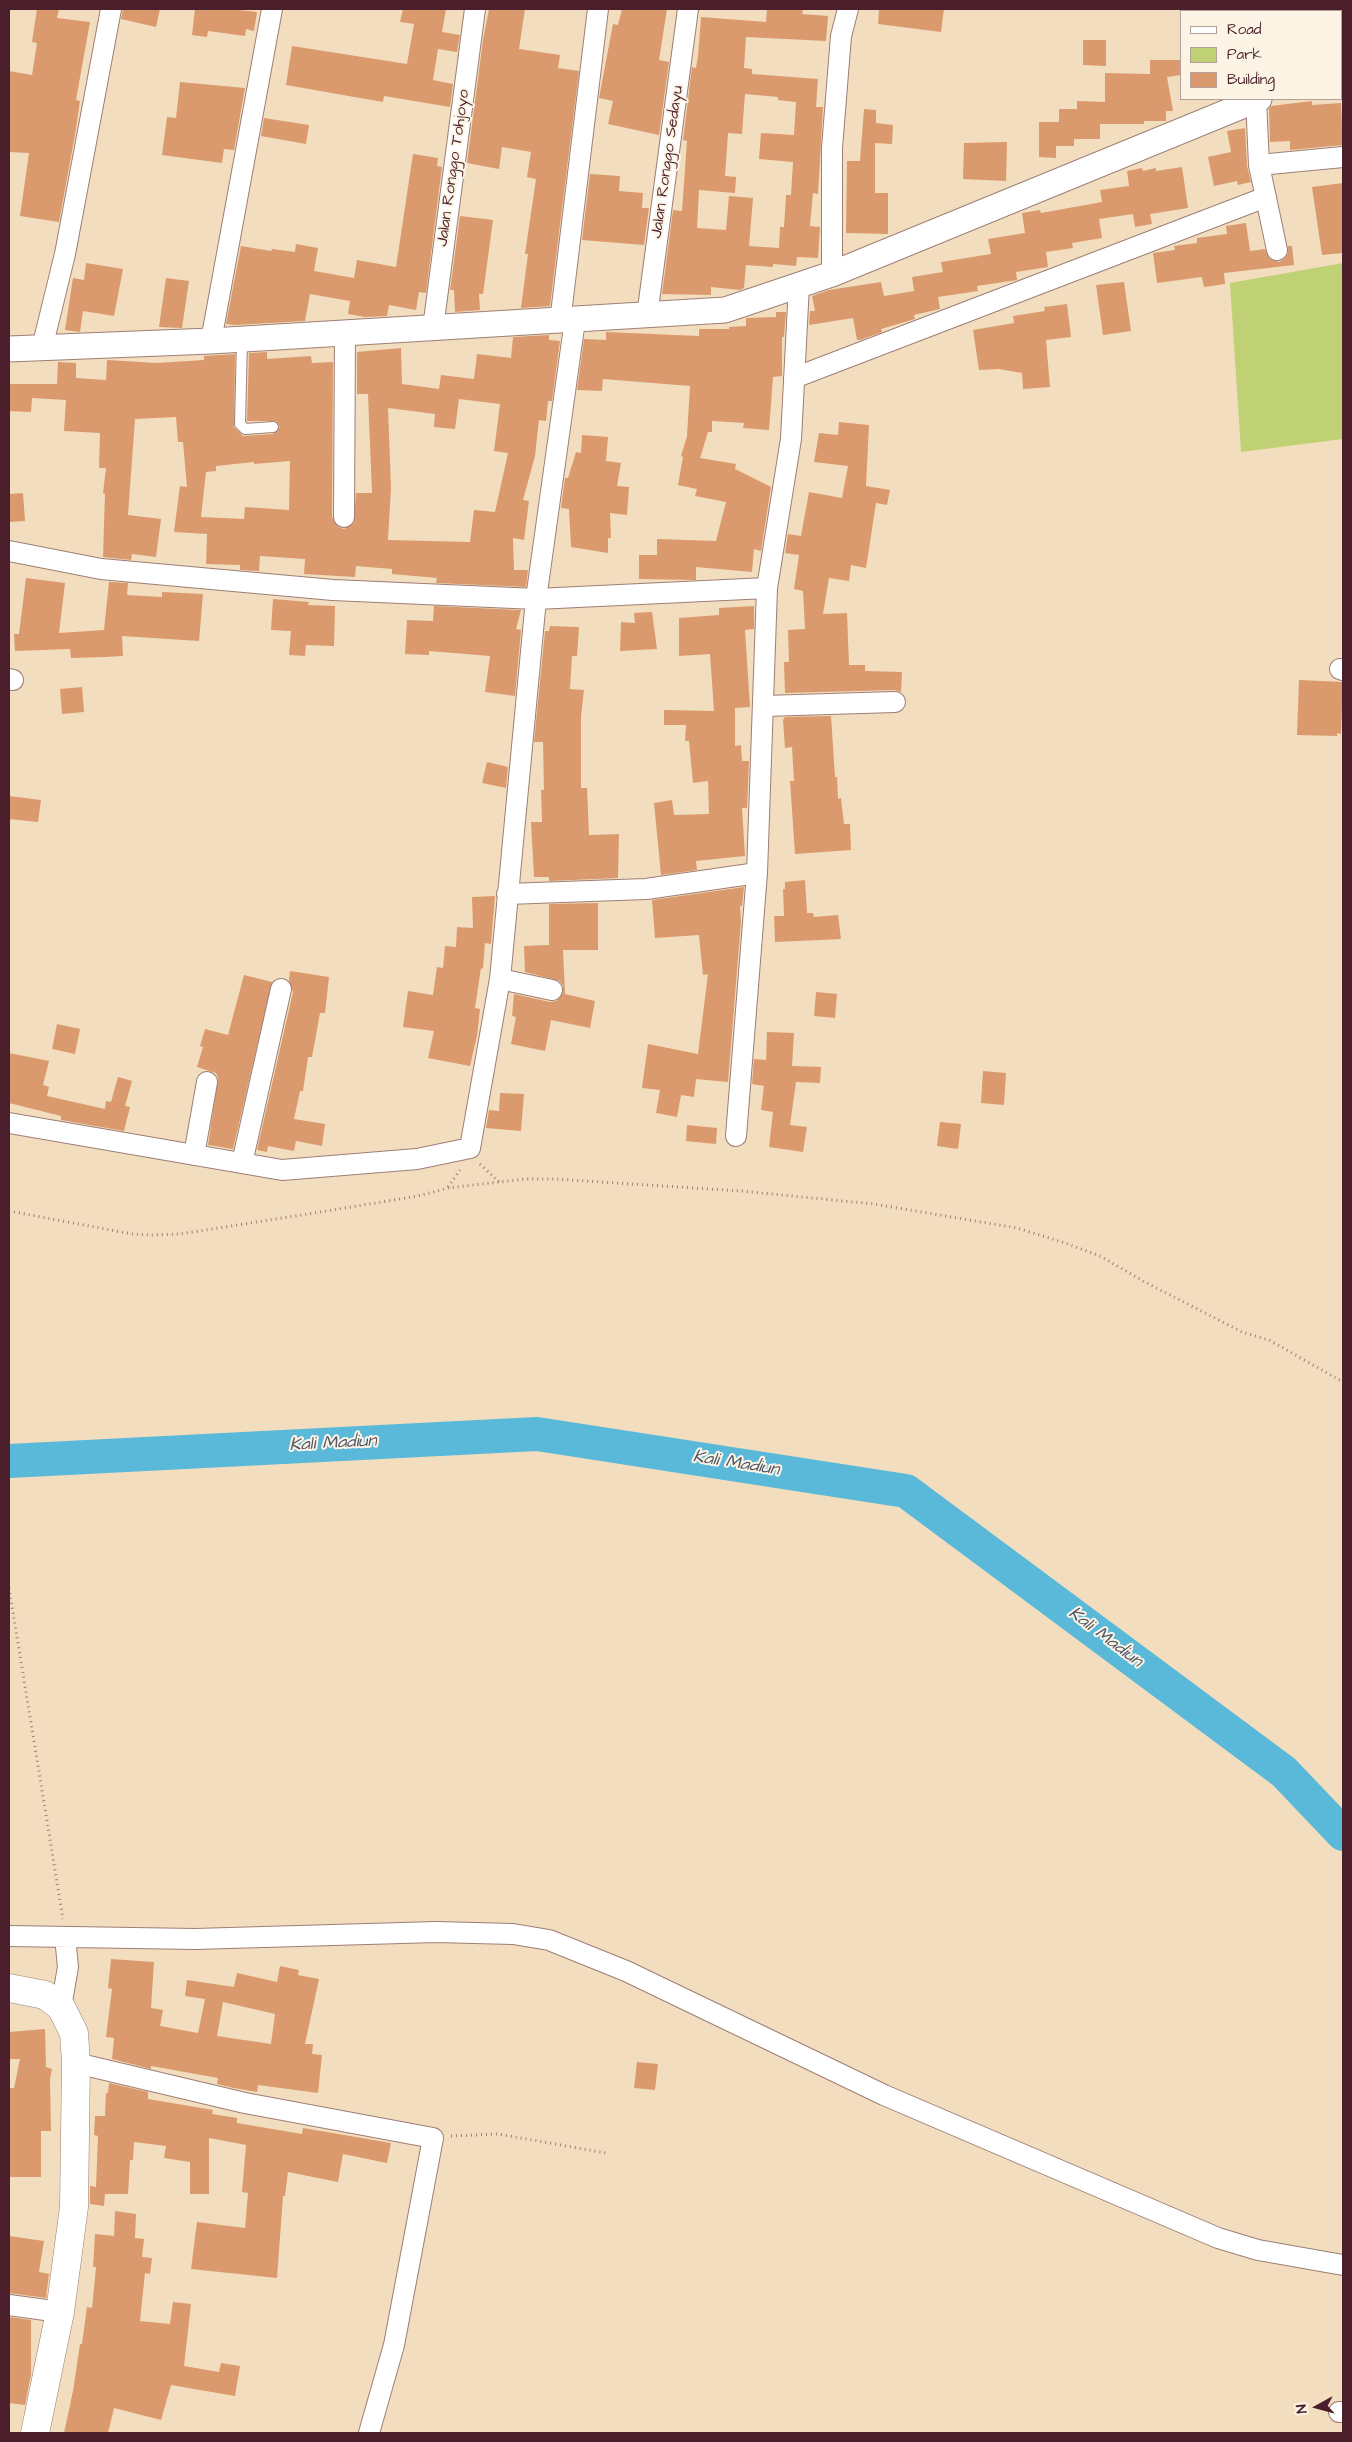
<!DOCTYPE html>
<html>
<head>
<meta charset="utf-8">
<style>
  body { margin:0 }
  #map { position:relative; width:1352px; height:2442px; overflow:hidden; background:#f2debf; font-family:"Architects Daughter",sans-serif }
  canvas { display:block }
  .frame { position:absolute; inset:0; border:10px solid #4a1f2b; pointer-events:none }
  .legend { position:absolute; left:1180px; top:10px; width:162px; height:90px; box-sizing:border-box; background:#fcf5e5; border:1px solid #b59f9b; margin:0; padding:6px 9px; list-style:none; font-size:15px; color:#4a1f2b }
  .legend li { display:flex; align-items:center; gap:10px; height:25px }
  .legend b { width:25px; border:1px solid #b59f9b }
  .north { position:absolute; left:1292px; top:2382px; width:50px; height:50px; -webkit-text-stroke:4px #fcf5e5; paint-order:stroke; rotate:263deg; font-size:14px; font-weight:700; line-height:20px; text-align:center; color:#4a1f2b }
  .north::after { content:''; display:block; margin:auto; width:18px; height:22px; background:#4a1f2b; clip-path:polygon(50% 0,100% 100%,50% 72%,0 100%) }
</style>
</head>
<body>
<div id="map">
<canvas width="1352" height="2442"></canvas>
<div class="frame"></div>
<ul class="legend">
<li><b style="height:6px;background:#fff"></b>Road</li>
<li><b style="height:14px;background:#bfd174"></b>Park</li>
<li><b style="height:14px;background:#da9a6d"></b>Building</li>
</ul>
<div class="north">N</div>
</div>
<script>
const c = document.querySelector('canvas').getContext('2d');
c.lineJoin = 'round';
function fill(path, color) { c.fillStyle = color; c.fill(path, 'evenodd'); }
const toPath = rows => new Path2D(rows.map(r => 'M' + r).join(''));
function trace(path, color, width, dash) { c.strokeStyle = color; c.lineWidth = width; c.lineCap = dash ? 'butt' : 'round'; c.setLineDash(dash || []); c.stroke(path); }
function label(font, color, halo, rows, align = 'center') {
  c.font = font + ' "Architects Daughter",sans-serif'; c.lineWidth = 4; c.setLineDash([]); c.textBaseline = 'middle'; c.strokeStyle = halo; c.fillStyle = color; for (const [text, x, y, turn = 0] of rows) {
    c.save(); c.translate(x, y); c.rotate((+turn || 0) * Math.PI / 180); c.textAlign = isNaN(turn) ? turn : align; if (halo) c.strokeText(text, 0, 0); c.fillText(text, 0, 0); c.restore();
  }
}
const green = toPath([
  [1343,263,1343,439,1241,452,1230,283]
]);
const river = toPath([
  [9,1461,537,1434,906,1491,1284,1772,1343,1834]
]);
const building = toPath([
  [37,9,59,9,57,18,90,22,76,100,80,101,75,135,59,222,20,216,29,153,9,152,9,71,32,75,37,43,32,42],
  [123,9,160,9,156,27,121,19],
  [195,9,231,9,257,12,254,31,246,29,245,36,208,31,207,37,192,35],
  [403,9,446,9,442,32,460,35,457,52,438,49,433,80,453,84,450,107,384,96,383,102,286,85,292,46,407,64,414,24,400,22],
  [489,9,525,9,519,49,560,55,558,68,579,71,550,306,521,308,528,254,525,254,536,179,527,177,531,152,502,147,499,169,467,163,483,40],
  [622,9,667,9,659,60,669,62,659,135,608,124,613,101,599,98,613,24,618,25],
  [767,9,803,10,802,14,828,16,826,41,746,37,744,68,752,69,752,74,818,79,816,107,823,107,818,194,813,193,810,226,820,227,818,258,797,257,796,266,773,264,773,267,746,265,744,288,740,290,711,287,711,295,662,294,673,210,682,211,687,141,683,140,692,67,696,68,698,56,701,17,766,22],
  [745,94,778,97,778,100,796,102,794,135,761,133,759,159,793,162,791,195,786,195,784,227,780,227,779,248,749,246,753,198,729,196,726,230,697,228,699,190,735,193,736,177,725,176,728,133,742,134],
  [879,9,944,9,941,32,878,24],
  [1083,40,1106,40,1106,66,1083,65],
  [1150,60,1181,60,1181,75,1167,77,1173,111,1166,111,1166,121,1144,121,1144,124,1100,124,1100,139,1074,139,1074,146,1056,146,1056,158,1039,157,1039,122,1059,122,1059,109,1077,109,1077,101,1105,102,1105,73,1150,74],
  [180,82,245,88,234,150,224,149,222,163,162,155,167,117,176,118],
  [1312,101,1312,105,1341,103,1343,145,1290,150,1290,141,1270,142,1269,109,1271,106],
  [864,109,876,110,876,123,893,125,892,144,875,143,875,193,888,193,888,234,846,233,847,161,860,161],
  [264,118,309,125,306,144,261,136],
  [1245,128,1247,166,1251,182,1238,185,1237,181,1214,186,1208,157,1231,152,1227,131],
  [1007,142,1006,181,963,179,964,143],
  [413,154,438,158,437,166,442,167,426,293,419,292,416,310,389,305,387,316,365,317,348,314,350,301,310,294,305,321,235,325,226,324,241,246,271,251,272,249,295,252,296,244,318,248,314,271,354,278,357,260,396,267],
  [1182,167,1188,208,1150,214,1152,224,1135,227,1133,214,1099,219,1102,238,1072,243,1073,248,1046,252,1048,267,1016,272,1017,280,977,286,978,291,938,297,940,309,914,315,915,319,881,329,882,332,860,340,857,340,853,318,809,325,810,311,815,311,812,296,829,290,881,282,884,296,914,291,912,277,943,272,941,262,991,254,988,239,1025,233,1022,213,1040,210,1041,213,1102,202,1100,190,1129,186,1127,171,1142,168,1143,171,1156,168,1156,171],
  [590,174,620,176,619,191,643,193,642,208,649,208,644,245,582,240],
  [1343,183,1343,253,1322,255,1312,187],
  [460,216,493,220,483,294,479,294,480,310,455,312,454,290,450,290],
  [1246,223,1250,251,1265,249,1269,258,1279,262,1285,258,1288,253,1288,246,1292,246,1294,265,1224,273,1225,284,1204,287,1202,277,1157,283,1153,253,1175,250,1174,246,1197,243,1197,238,1227,234,1226,226],
  [86,263,123,269,114,316,83,311,80,332,65,330,73,278,84,280],
  [166,278,189,281,182,328,159,327],
  [1124,282,1131,331,1103,335,1096,285],
  [1067,304,1071,337,1046,340,1050,387,1023,389,1022,373,999,369,979,370,973,330,1014,323,1013,316,1045,311,1044,307],
  [776,312,786,312,784,337,782,337,782,376,773,377,769,430,743,428,744,423,712,421,712,432,708,432,700,458,736,464,735,469,771,487,761,551,754,549,752,572,696,567,696,580,639,579,639,555,657,555,657,539,716,541,726,502,695,496,697,489,678,485,683,457,681,456,687,436,690,386,603,379,602,391,577,390,584,339,606,340,606,332,699,336,699,329,729,329,729,327,746,326,746,318,776,317],
  [549,335,549,340,560,341,552,401,548,401,546,421,539,420,535,456,523,500,529,501,524,540,513,538,514,570,528,570,526,587,436,583,437,578,392,574,392,569,356,566,355,577,304,574,305,559,260,556,259,571,240,570,240,565,206,564,207,534,174,532,180,486,187,487,183,442,178,442,176,417,135,419,128,515,161,519,156,557,132,554,131,560,103,557,105,494,103,493,106,468,99,468,100,433,64,431,66,400,32,398,31,412,9,411,9,384,57,384,58,362,76,363,76,378,106,380,107,360,157,363,204,360,204,356,235,354,234,427,243,436,273,434,280,427,276,421,247,421,249,353,267,352,267,359,311,356,312,363,333,362,332,517,338,527,344,529,354,523,356,493,372,493,368,394,357,394,357,352,401,348,402,384,439,389,441,375,474,379,477,354,511,358,513,337],
  [459,399,500,404,494,451,508,453,495,512,474,510,470,542,388,540,391,487,388,408,435,414,434,427,455,429],
  [290,461,289,510,245,507,244,519,201,517,206,472,216,471,216,466,254,462,254,464],
  [839,422,869,425,866,486,890,490,887,505,876,503,866,568,851,565,849,581,829,578,823,614,847,613,849,665,865,665,865,671,902,672,901,692,895,690,785,693,784,662,789,662,788,630,805,629,803,591,794,589,799,555,785,553,788,534,801,536,809,492,842,498,848,466,814,462,819,433,838,435],
  [582,435,608,437,606,461,621,463,617,486,629,487,627,515,610,513,611,538,608,538,608,553,571,547,569,509,561,508,565,478,568,478,576,452,581,453],
  [23,493,25,521,9,522,9,494],
  [26,578,65,583,59,633,104,630,109,582,128,583,127,595,162,597,162,592,203,594,199,641,122,636,123,656,105,657,71,658,70,649,15,651,14,634,19,634],
  [273,599,309,602,308,605,335,606,334,646,306,645,305,656,289,655,291,631,271,630],
  [434,606,521,610,516,629,521,630,515,696,485,692,490,656,429,651,429,655,405,654,407,620,433,621],
  [754,606,754,629,745,630,750,707,735,708,735,746,741,745,742,761,749,761,747,808,742,808,745,856,696,861,697,870,661,875,654,803,672,800,674,815,709,814,708,781,693,783,689,741,685,741,686,725,664,725,664,710,714,711,710,654,679,656,679,618,719,615,719,608],
  [652,612,657,649,620,651,621,622,635,623,634,613],
  [550,626,579,627,577,656,572,656,570,689,584,690,581,716,581,788,587,788,589,835,619,834,618,878,549,881,549,877,534,877,531,822,542,822,541,790,544,790,543,742,534,742,545,631,549,631],
  [1299,680,1343,682,1341,734,1337,733,1337,736,1297,735],
  [82,687,84,712,62,714,60,689],
  [831,716,835,777,837,777,838,799,841,798,844,824,850,824,851,850,795,854,790,781,794,781,792,747,785,748,783,720,785,717],
  [487,762,508,767,506,788,482,783],
  [9,796,41,800,38,822,9,819],
  [805,880,807,913,813,913,814,917,838,915,841,939,775,942,774,916,784,916,783,889,785,889,785,882],
  [744,887,742,906,740,906,741,922,728,1082,696,1079,694,1097,681,1095,677,1117,656,1113,660,1090,642,1088,648,1044,698,1054,708,974,703,975,699,935,655,938,652,900],
  [495,896,491,944,485,943,483,969,481,968,475,1008,480,1009,477,1036,470,1066,428,1058,434,1031,403,1027,408,991,433,995,437,967,443,968,445,946,456,947,457,927,473,928,472,897],
  [598,903,598,950,563,950,565,994,595,1001,590,1028,551,1020,545,1051,511,1044,516,1017,512,1016,514,994,550,1002,556,1001,563,993,563,986,560,981,525,972,524,946,549,945,549,904],
  [290,971,329,977,325,1013,320,1013,312,1057,308,1057,303,1091,300,1091,294,1119,325,1124,322,1146,296,1141,294,1151,268,1146,267,1152,257,1150,293,992,289,980],
  [244,975,272,982,233,1149,208,1145,218,1078,216,1073,197,1067,203,1047,200,1046,205,1029,228,1035],
  [816,992,837,994,835,1018,814,1016],
  [57,1024,80,1029,75,1054,52,1049],
  [767,1032,794,1033,792,1066,821,1067,820,1083,796,1082,790,1125,807,1127,803,1152,769,1147,773,1112,761,1110,764,1086,752,1084,754,1059,766,1060],
  [9,1053,49,1061,43,1085,49,1087,47,1096,105,1109,106,1101,111,1102,118,1077,132,1081,125,1106,130,1107,124,1131,61,1120,61,1116,9,1103],
  [983,1071,1006,1073,1004,1105,981,1103],
  [500,1093,524,1094,521,1131,486,1128,489,1110,499,1111],
  [940,1122,961,1124,958,1149,937,1146],
  [687,1125,717,1128,716,1144,686,1141],
  [111,1959,154,1962,151,2008,163,2010,160,2026,198,2033,205,1999,185,1996,187,1980,234,1987,237,1973,277,1982,280,1966,299,1970,298,1975,319,1979,305,2044,313,2044,312,2054,322,2055,318,2093,258,2085,257,2092,234,2088,217,2084,218,2078,151,2066,151,2069,112,2059,114,2038,106,2037,112,1989,108,1988],
  [223,2002,275,2014,271,2044,217,2036],
  [45,2029,46,2067,52,2069,50,2079,51,2131,41,2131,41,2177,9,2177,9,2088,14,2088,20,2059,9,2059,9,2032],
  [637,2062,658,2064,655,2090,634,2088],
  [109,2083,148,2092,148,2099,213,2110,212,2114,237,2118,237,2123,302,2134,303,2128,391,2143,387,2163,343,2154,338,2182,288,2172,285,2196,283,2196,277,2278,191,2269,197,2222,245,2228,248,2193,242,2192,246,2145,209,2138,209,2194,190,2194,190,2162,164,2158,166,2146,134,2142,133,2160,130,2160,128,2194,105,2194,104,2206,90,2204,90,2186,96,2187,98,2136,94,2135,95,2116,105,2116,106,2093,108,2093],
  [115,2211,136,2214,135,2238,144,2239,142,2257,152,2258,150,2274,145,2273,140,2321,170,2324,173,2302,191,2304,184,2366,219,2372,221,2363,240,2366,235,2396,171,2385,161,2420,114,2408,108,2433,64,2433,73,2391,80,2344,82,2344,87,2307,92,2308,96,2267,93,2267,95,2234,114,2236],
  [9,2236,44,2241,39,2272,49,2274,46,2298,9,2293],
  [9,2317,31,2320,31,2375,25,2405,9,2403]
]);
const path = toPath([
  [480,1164,499,1182],
  [448,1187,460,1170],
  [9,1211,132,1234,152,1235,180,1234,314,1213,418,1196,448,1188,525,1179,554,1179,741,1191,874,1204,1017,1228,1068,1244,1102,1257,1143,1281,1242,1332,1269,1340,1343,1382],
  [9,1588,63,1919],
  [451,2136,498,2134,606,2153]
]);
const service = toPath([
  [242,340,240,424,245,429,273,427]
]);
const minor = toPath([
  [1254,11,1254,9],
  [1256,99,1259,165,1277,250],
  [1259,165,1343,157],
  [832,274,832,148,841,36,848,9],
  [647,316,688,9],
  [560,322,598,9],
  [433,328,475,9],
  [211,341,272,9],
  [42,348,65,254,111,9],
  [794,378,1266,197],
  [344,517,345,333],
  [9,551,101,569,333,590,536,599,767,588],
  [1340,669,1343,670],
  [9,679,13,680],
  [764,706,895,702],
  [507,894,646,889,757,873],
  [500,979,552,990],
  [9,1123,282,1170,417,1159,470,1148,500,979,536,599,575,320],
  [736,1136,757,873,767,588,791,439,799,285],
  [194,1155,207,1082],
  [242,1163,281,989],
  [9,1936,195,1939,436,1932,513,1934,549,1940,626,1971,884,2095,1218,2238,1258,2250,1343,2265],
  [61,2007,68,1967,65,1937],
  [76,2063,245,2103,433,2138,394,2345,369,2433],
  [9,2305,60,2312],
  [1339,2412,1343,2412]
]);
const tertiary = toPath([
  [1341,60,1343,59],
  [9,349,211,341,725,310,832,274,1259,99]
]);
const secondary = toPath([
  [9,1988,45,1995,61,2007,74,2033,76,2063,74,2207,60,2312,35,2433]
]);
const streetNames = [
  ["Jalan Ronggo Sedayu",668,162,-82],
  ["Jalan Ronggo Tohjoyo",454,168,-82]
];
const waterNames = [
  ["Kali Madiun",333,1444,-3],
  ["Kali Madiun",736,1464,9],
  ["Kali Madiun",1105,1638,37]
];
fill(green, '#bfd174');
trace(river, '#5ab8d9', 34);
fill(building, '#da9a6d');
trace(service, '#9e7e75', 12);
trace(minor, '#9e7e75', 22);
trace(tertiary, '#9e7e75', 27);
trace(secondary, '#9e7e75', 29);
trace(path, '#9e7e75', 3, [1, 4]);
trace(service, '#fff', 10);
trace(minor, '#fff', 20);
trace(tertiary, '#fff', 25);
trace(secondary, '#fff', 28);
label('16px', '#4a1f2b', '#fcf5e5', streetNames);
label('italic 18px', '#505568', '#fcf5e5', waterNames);
</script>
</body>
</html>
